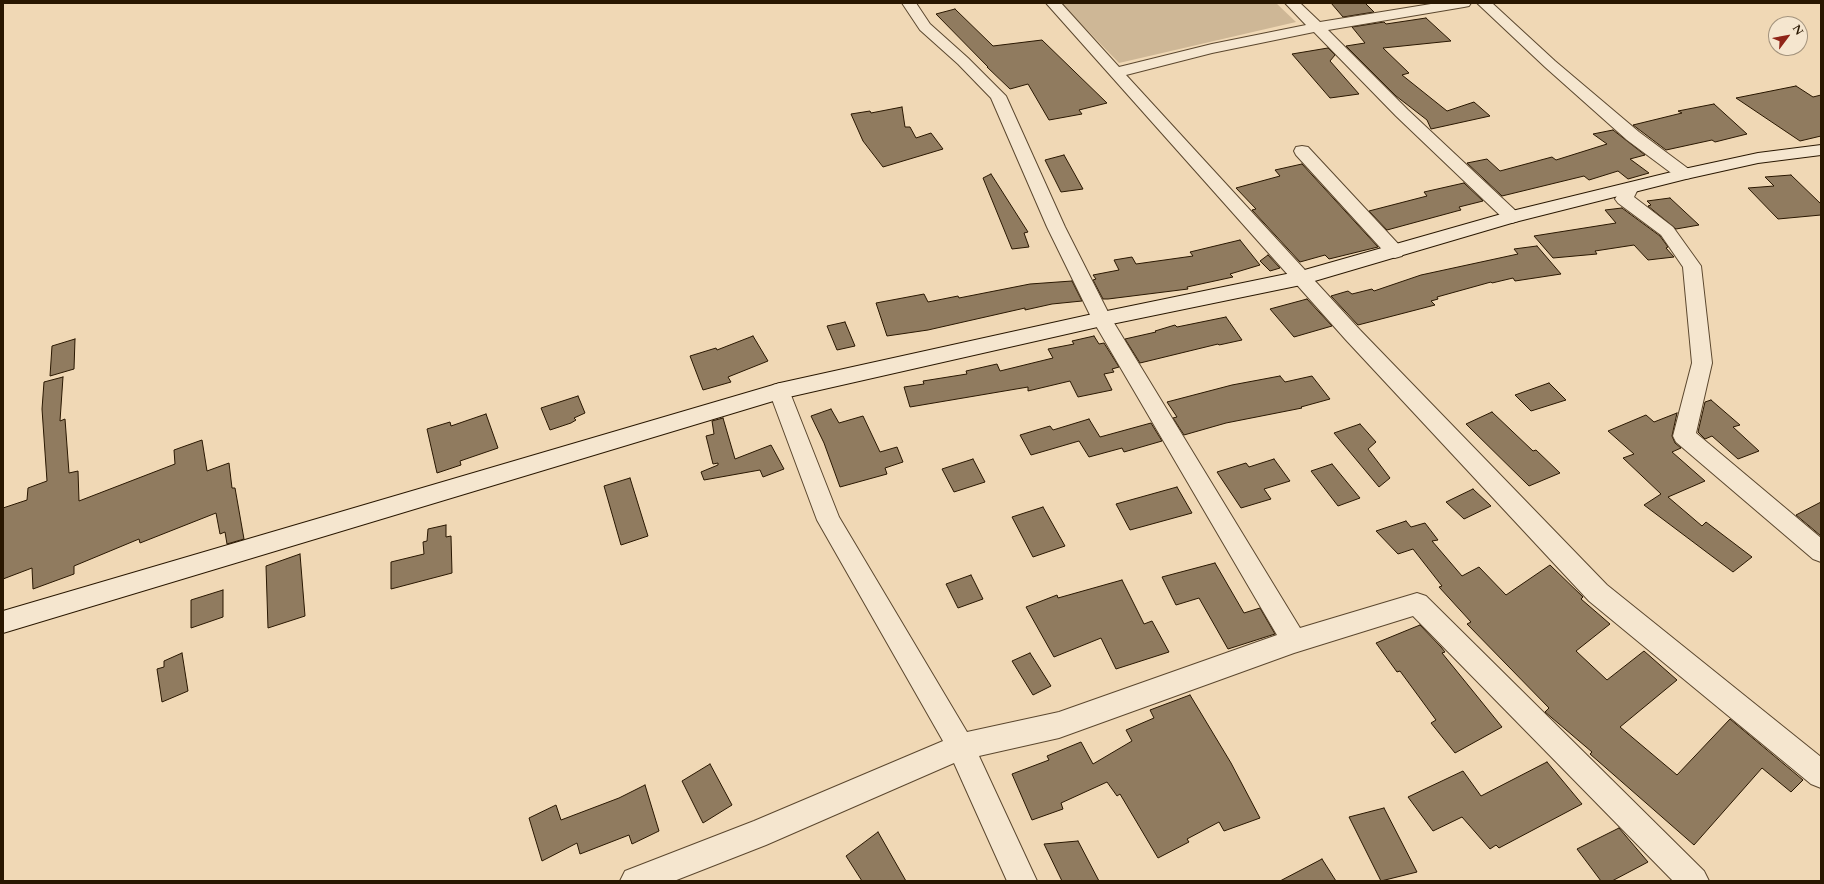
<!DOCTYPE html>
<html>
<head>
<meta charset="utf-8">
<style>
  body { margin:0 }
  #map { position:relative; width:1824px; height:884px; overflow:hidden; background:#f0d8b5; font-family:Cardo,serif }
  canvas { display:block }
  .frame { position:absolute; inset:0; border:4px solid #291701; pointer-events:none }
  .north { position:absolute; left:1768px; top:16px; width:40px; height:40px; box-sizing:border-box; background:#f5e6cf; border:1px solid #a3937d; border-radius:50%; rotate:58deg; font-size:11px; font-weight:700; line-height:16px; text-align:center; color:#291701 }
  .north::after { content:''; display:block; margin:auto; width:14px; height:18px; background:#8f2418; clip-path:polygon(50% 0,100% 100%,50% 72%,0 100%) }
</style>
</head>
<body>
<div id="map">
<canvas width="1824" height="884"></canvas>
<div class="frame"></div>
<div class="north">N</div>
</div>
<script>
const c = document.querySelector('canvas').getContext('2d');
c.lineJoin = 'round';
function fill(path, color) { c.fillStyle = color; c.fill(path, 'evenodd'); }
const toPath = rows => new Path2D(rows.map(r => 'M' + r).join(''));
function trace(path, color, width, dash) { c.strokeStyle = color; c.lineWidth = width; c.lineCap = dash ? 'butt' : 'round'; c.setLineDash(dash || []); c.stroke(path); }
const green = toPath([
  [1061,3,1276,3,1296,22,1119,63]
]);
const building = toPath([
  [1331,3,1365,3,1374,12,1343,17,1331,3],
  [955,9,993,46,1042,40,1107,103,1079,110,1082,114,1049,120,1028,84,1010,89,987,67,988,67,936,14,955,9],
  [1426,18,1451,41,1383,48,1409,73,1402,75,1447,111,1474,102,1490,116,1431,129,1427,120,1396,96,1346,46,1365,43,1352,27,1384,22,1386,24,1426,18],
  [1328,48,1335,55,1330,61,1359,94,1330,98,1292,54,1328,48],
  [1796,86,1813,97,1821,95,1821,136,1800,141,1736,98,1796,86],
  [1714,104,1747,134,1715,142,1712,140,1666,150,1633,125,1682,113,1678,111,1714,104],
  [902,107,905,127,910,127,916,138,931,133,943,149,883,167,863,141,851,114,870,111,871,113,902,107],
  [1613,130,1645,155,1630,159,1649,173,1628,179,1618,171,1589,180,1584,176,1502,196,1467,163,1487,159,1500,171,1552,157,1556,160,1607,144,1593,134,1613,130],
  [1064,155,1083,189,1061,192,1045,160,1064,155],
  [1302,164,1378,247,1329,259,1325,255,1300,262,1252,210,1256,209,1236,188,1280,176,1275,170,1302,164],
  [991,174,1028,232,1024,233,1029,247,1012,249,983,178,991,174],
  [1791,175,1821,204,1821,215,1778,219,1748,188,1774,186,1765,177,1791,175],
  [1464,183,1483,201,1459,207,1461,210,1457,211,1387,230,1369,211,1427,196,1424,192,1464,183],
  [1670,198,1699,225,1676,229,1648,206,1651,205,1647,201,1670,198],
  [1622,208,1660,236,1668,247,1666,248,1674,257,1648,260,1634,245,1595,251,1597,254,1553,258,1534,236,1616,223,1605,210,1622,208],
  [1240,240,1260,265,1230,274,1233,277,1187,287,1188,289,1108,299,1103,299,1093,280,1096,279,1093,275,1119,270,1114,260,1132,257,1136,264,1193,256,1190,252,1240,240],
  [1537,246,1561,274,1515,281,1513,278,1492,283,1491,282,1437,297,1438,299,1431,301,1435,305,1358,325,1331,296,1348,291,1352,294,1372,289,1374,291,1421,275,1518,254,1514,249,1537,246],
  [1268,255,1280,268,1270,271,1260,261,1268,255],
  [1072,281,1082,301,1052,304,1025,310,1025,308,928,330,887,336,876,303,924,294,928,302,958,296,959,298,1030,284,1072,281],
  [1307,299,1332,326,1294,337,1270,309,1307,299],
  [1226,317,1242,340,1219,345,1218,344,1140,363,1125,339,1156,332,1155,331,1175,325,1177,327,1226,317],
  [845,322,855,346,837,350,827,326,845,322],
  [753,336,768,361,728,377,731,382,703,390,690,356,716,348,717,350,753,336],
  [1094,336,1099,344,1104,343,1119,367,1112,369,1114,372,1104,374,1112,390,1078,397,1070,381,1028,391,1028,387,910,407,904,387,924,384,923,381,967,374,966,371,997,364,1000,371,1053,358,1048,349,1074,344,1072,341,1094,336],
  [75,339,74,369,50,376,52,346,75,339],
  [1280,376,1285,382,1312,376,1330,399,1301,407,1302,408,1226,423,1184,435,1173,418,1177,417,1167,402,1232,385,1280,376],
  [63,377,60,421,65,419,69,473,78,471,79,501,175,464,174,450,202,440,207,471,229,463,232,488,235,488,244,539,227,544,225,532,220,534,216,513,140,543,139,539,74,566,74,574,33,589,32,568,3,579,3,508,27,500,28,488,47,481,42,409,44,382,63,377],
  [1549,383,1566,400,1531,411,1515,395,1549,383],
  [578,396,585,413,574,418,576,420,571,423,550,430,541,408,578,396],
  [1711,400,1740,425,1733,427,1759,451,1738,459,1712,436,1705,439,1698,432,1705,402,1711,400],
  [831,409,839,423,863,416,880,452,897,447,903,462,885,468,887,474,840,487,824,443,811,416,831,409],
  [1492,412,1533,451,1536,450,1560,473,1529,486,1466,424,1492,412],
  [1677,413,1672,436,1675,443,1681,448,1672,452,1705,481,1668,497,1702,526,1706,522,1752,557,1733,572,1644,505,1661,494,1623,458,1634,454,1608,431,1646,415,1654,422,1677,413],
  [486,414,498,448,460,461,461,465,437,473,427,429,450,422,451,426,486,414],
  [723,418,735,459,771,445,784,469,763,477,760,470,704,480,701,472,718,465,718,463,713,464,706,436,714,434,712,421,723,418],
  [1089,419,1100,437,1151,423,1162,441,1124,452,1122,448,1089,457,1079,441,1031,455,1020,435,1050,426,1053,430,1089,419],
  [1360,424,1376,442,1368,449,1390,478,1379,487,1334,433,1360,424],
  [973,459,985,482,954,492,942,469,973,459],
  [1274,459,1290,481,1264,489,1271,499,1241,508,1217,472,1246,463,1249,467,1274,459],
  [1332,464,1360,498,1338,506,1311,471,1332,464],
  [630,478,648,536,621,545,604,486,630,478],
  [1177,487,1192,513,1130,530,1116,504,1177,487],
  [1473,489,1491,506,1464,519,1446,502,1473,489],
  [1821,502,1821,536,1796,515,1821,502],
  [1043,507,1065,546,1033,557,1012,517,1043,507],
  [1406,521,1411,527,1425,523,1438,540,1432,541,1462,576,1479,567,1506,595,1550,565,1583,597,1581,599,1610,624,1576,651,1607,680,1644,651,1677,680,1620,727,1677,775,1730,719,1803,780,1791,792,1762,768,1694,845,1590,754,1592,752,1545,712,1549,708,1467,624,1471,622,1439,587,1442,586,1413,549,1398,554,1376,531,1406,521],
  [446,525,446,537,451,536,452,573,391,589,391,562,424,554,423,542,427,541,428,529,446,525],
  [300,554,305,616,268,628,266,566,300,554],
  [1215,563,1244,613,1260,608,1275,634,1228,649,1199,598,1176,605,1162,577,1215,563],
  [971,575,983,599,958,608,946,584,971,575],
  [1122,580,1144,624,1152,621,1169,652,1116,669,1101,638,1054,657,1026,607,1057,595,1058,598,1122,580],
  [223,590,223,617,191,628,191,600,223,590],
  [1420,625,1441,647,1445,652,1442,653,1502,727,1455,753,1431,723,1436,720,1400,671,1397,672,1376,643,1420,625],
  [182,653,188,691,162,702,157,669,164,667,164,661,182,653],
  [1030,653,1051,686,1033,695,1012,661,1030,653],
  [1190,695,1231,763,1260,818,1224,831,1219,822,1187,839,1189,842,1158,858,1120,794,1117,796,1107,782,1061,803,1063,809,1032,820,1012,774,1049,760,1047,756,1081,742,1093,764,1132,741,1126,730,1154,718,1150,710,1190,695],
  [1547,762,1582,804,1499,848,1496,845,1490,849,1462,817,1433,831,1408,797,1463,771,1481,796,1547,762],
  [710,764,732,805,703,823,682,781,710,764],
  [645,785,659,831,632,844,629,835,580,854,577,843,542,861,529,818,556,805,561,820,619,798,645,785],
  [1384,808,1417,872,1381,881,1349,817,1384,808],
  [1619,828,1648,862,1612,881,1601,881,1577,849,1619,828],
  [878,832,906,881,862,881,846,856,878,832],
  [1078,841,1099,881,1062,881,1044,844,1078,841],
  [1322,859,1336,881,1280,881,1322,859]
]);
const street = toPath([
  [902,3,916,3,930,24,968,58,1006,96,1065,227,1111,318,1300,628,1417,593,1426,596,1704,871,1709,881,1673,881,1413,616,1294,653,1059,738,979,756,1037,881,1007,881,954,763,766,845,674,881,620,881,625,871,754,821,943,741,817,520,769,391,773,385,780,383,787,385,839,517,967,732,1059,712,1277,635,1092,319,1047,227,991,98,958,64,920,30,902,3],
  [1046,3,1061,3,1119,67,1212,44,1306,25,1285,3,1300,3,1320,22,1437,3,1471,3,1469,6,1464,7,1328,30,1408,110,1518,213,1521,217,1518,221,1512,223,1506,221,1396,116,1314,32,1212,53,1126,75,1360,330,1607,585,1821,757,1821,788,1811,784,1589,601,1346,340,1046,3],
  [1477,3,1492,3,1555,61,1639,132,1690,170,1693,174,1690,178,1684,179,1678,178,1627,140,1545,67,1477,3],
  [1302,146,1308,147,1402,248,1404,252,1402,256,1395,258,1388,256,1296,155,1294,151,1296,147,1302,146],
  [1629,183,1635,185,1638,189,1634,197,1673,227,1701,266,1712,363,1696,433,1821,538,1821,562,1813,559,1676,442,1673,436,1692,363,1683,267,1661,235,1618,203,1615,199,1623,185,1629,183]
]);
const secondary = toPath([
  [1821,145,1821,155,1758,163,1686,179,1515,222,1301,285,1102,326,780,399,3,633,3,611,780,383,1102,312,1301,271,1512,211,1684,169,1758,153,1821,145]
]);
fill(green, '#ceb796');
fill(building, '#907b5f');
trace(building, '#291701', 1);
trace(street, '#5b472e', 2);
trace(secondary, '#291701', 2);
fill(street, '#f5e6cf');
fill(secondary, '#f5e6cf');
</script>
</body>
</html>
